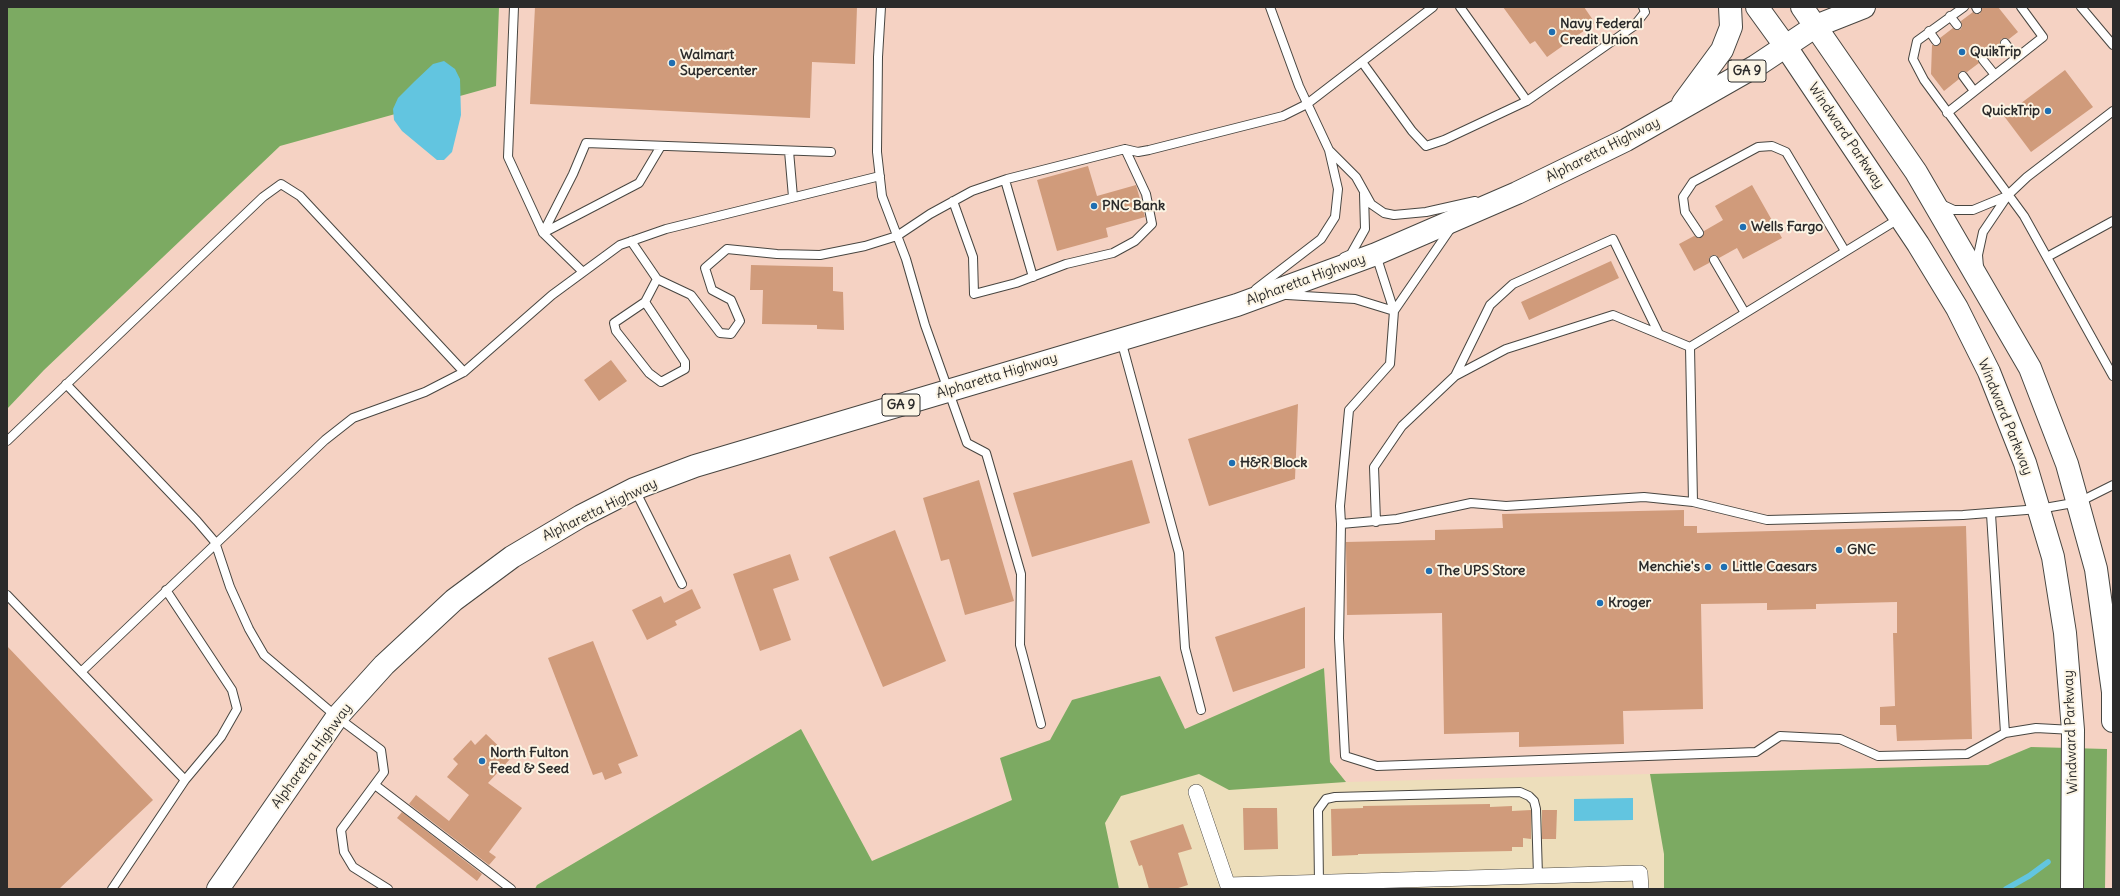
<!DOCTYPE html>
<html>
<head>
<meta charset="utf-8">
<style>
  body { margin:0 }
  #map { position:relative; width:2120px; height:896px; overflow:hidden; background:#eddebb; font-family:Delius,sans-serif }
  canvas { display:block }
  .frame { position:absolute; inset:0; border:8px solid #2b2b2b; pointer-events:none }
</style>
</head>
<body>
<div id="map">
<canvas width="2120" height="896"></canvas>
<div class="frame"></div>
</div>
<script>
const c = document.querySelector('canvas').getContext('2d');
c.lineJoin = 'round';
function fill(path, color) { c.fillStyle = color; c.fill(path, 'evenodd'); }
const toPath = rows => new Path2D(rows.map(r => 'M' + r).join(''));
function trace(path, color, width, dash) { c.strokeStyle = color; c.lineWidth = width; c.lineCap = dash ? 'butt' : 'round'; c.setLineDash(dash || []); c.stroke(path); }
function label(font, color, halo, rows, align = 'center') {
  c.font = font + ' Delius,sans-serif'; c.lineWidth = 4; c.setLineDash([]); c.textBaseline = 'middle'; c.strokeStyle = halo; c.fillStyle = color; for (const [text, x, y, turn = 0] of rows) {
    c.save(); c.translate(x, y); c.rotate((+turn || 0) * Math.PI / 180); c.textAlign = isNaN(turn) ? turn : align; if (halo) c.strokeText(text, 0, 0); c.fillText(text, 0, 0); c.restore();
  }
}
const built = toPath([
  [499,7,2113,7,2113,889,2105,889,2107,749,2031,747,1988,765,1346,782,1330,762,1324,668,1185,729,1072,700,1050,740,1000,758,1012,800,872,861,801,729,537,885,535,889,7,889,7,409,44,370,280,146,495,86]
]);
const forest = toPath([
  [7,7,499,7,496,86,280,146,44,370,7,409],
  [1324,668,1330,762,1346,782,1229,790,1199,774,1121,796,1105,823,1119,889,535,889,537,885,801,729,872,861,1012,800,1000,758,1050,740,1072,700,1160,676,1185,729],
  [2031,747,2107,749,2105,889,1664,889,1664,854,1650,774,1988,765]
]);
const water = toPath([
  [444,61,455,69,460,79,461,115,452,152,444,160,437,160,402,131,394,120,393,109,398,98,415,81,433,64],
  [1633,798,1633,820,1574,821,1574,799]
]);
const stream = toPath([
  [2006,889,2029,876,2048,862]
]);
const building = toPath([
  [535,7,857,7,855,64,812,62,810,118,530,104],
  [1503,7,1584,7,1595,23,1547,57,1535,41,1530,44],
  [1982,7,1998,7,2018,32,2009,39,2005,38,2001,39,2000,46,1987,56,1980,56,1978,58,1979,63,1967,72,1963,71,1959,72,1959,79,1944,91,1931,74,1932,45,1939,45,1941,41,1940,38,1953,28,1960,30,1962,27,1961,21,1973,12,1980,14],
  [2065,70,2093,107,2031,152,2004,116],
  [1088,166,1097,196,1136,185,1145,217,1106,228,1108,237,1057,251,1037,180],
  [1752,185,1782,238,1743,259,1737,248,1719,258,1716,255,1712,255,1709,258,1709,263,1694,271,1679,244,1694,236,1699,238,1702,237,1704,231,1723,220,1715,206],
  [1611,261,1619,278,1529,320,1521,302],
  [751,265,833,267,833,291,843,292,844,330,817,329,817,325,762,324,763,290,750,290],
  [611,360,627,381,599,401,584,380],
  [1298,404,1295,479,1209,506,1188,439],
  [1132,460,1150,523,1032,557,1013,493],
  [979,480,1014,601,965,615,949,559,941,561,923,498],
  [1684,510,1684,526,1697,526,1697,533,1966,526,1972,739,1897,741,1896,725,1880,725,1880,707,1895,706,1893,633,1897,633,1897,602,1816,604,1816,609,1767,610,1767,603,1701,604,1703,709,1623,711,1624,744,1519,747,1519,732,1444,734,1442,613,1347,615,1346,542,1435,540,1435,530,1503,528,1502,514],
  [895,530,946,661,883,687,829,557],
  [790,554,799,580,773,589,791,640,760,651,733,574],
  [692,589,701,608,675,621,677,625,647,640,632,610,661,596,664,603],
  [1305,607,1305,668,1233,692,1215,637],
  [593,641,638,756,618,764,622,773,605,780,602,772,593,775,548,658],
  [7,646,153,800,59,889,7,889],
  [486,734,511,758,488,783,522,808,489,852,496,857,489,865,409,804,416,795,449,821,469,795,447,777,458,764,453,759,471,740,475,745],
  [1490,804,1490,807,1512,806,1512,811,1531,810,1531,839,1523,838,1523,847,1512,847,1512,851,1358,854,1358,855,1332,856,1331,809,1363,808,1363,806],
  [1243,808,1277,808,1278,849,1244,850],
  [1542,810,1557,810,1556,839,1542,839],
  [402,812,482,874,477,881,397,818],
  [1183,824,1192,849,1178,853,1188,885,1175,889,1149,889,1142,865,1139,866,1130,841]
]);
const lane = toPath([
  [514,7,508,157,543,233,639,183,661,146],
  [881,7,878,57,877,152,882,196,906,259,925,325,967,443,986,453,1021,574,1020,645,1041,724],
  [1460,7,1527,101],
  [1964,7,1917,41,1913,59,1924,80,2024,216,2113,376],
  [1976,7,1977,9],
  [2081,7,2113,45],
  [1950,16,1957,25],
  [1929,31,1936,41],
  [2005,43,2016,58],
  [1983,60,1995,75],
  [1362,62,1412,131,1426,146,1444,140,1527,101,1634,26,1645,12,1643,7],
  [1963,76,1974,91],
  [1947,113,2043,37,2021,7],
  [1125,149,1138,152,1149,150,1283,116,1307,104,1433,7],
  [789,151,793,197],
  [1330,151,1356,177,1371,204,1384,213,1394,215,1426,212,1475,201],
  [1005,180,1033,277],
  [1941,204,1954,210,1973,210,2007,196],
  [1699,233,1685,212,1683,197,1693,182,1758,147,1772,146,1786,152,1845,251],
  [631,241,657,279,691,295,720,333,731,334,740,321,731,300,712,290,705,268,727,249,777,254,820,255,865,246,897,236,930,214,972,191,1007,179,1125,149,1146,194,1152,224,1135,241,1113,253,1066,264,1016,283,974,294,973,257,953,201],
  [1376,255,1394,311,1390,364,1349,410,1340,506,1341,524,1397,519,1471,503,1506,506,1644,497,1693,502,1767,520,1963,515,2039,509,2079,502,2113,485],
  [1344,257,1351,254,1365,229,1364,194],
  [2047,257,2113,221],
  [1714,260,1745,313],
  [1979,267,1978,255,1983,232,2008,195,2027,177,2113,111],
  [583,272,543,233,573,174,586,143,831,152],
  [1256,289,1321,239,1335,217,1338,189,1329,150,1299,86,1270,7],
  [1287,295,1355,299,1394,311],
  [645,302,685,362,685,369,661,382,649,373,616,331,614,323,645,302,657,279],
  [1394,311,1451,228],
  [1121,340,1179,553,1185,648,1201,710],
  [1690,347,1693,502],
  [1455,376,1490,305,1513,284,1613,239,1659,334],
  [66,384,197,521,215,542,230,587,249,629,264,655,337,717,381,750,384,772,341,830,344,852,353,867,388,889],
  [7,441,263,197,281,184,300,196,464,372],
  [635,490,682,584],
  [1376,522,1374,467,1402,426,1455,376,1506,349,1613,315,1690,347,1900,218],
  [1341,524,1339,638,1345,756,1377,766,1756,752,1780,736,1840,739,1878,756,1967,754,2005,733,1991,514],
  [7,595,185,780],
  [81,672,325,440,353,418,425,392,464,372,552,295,620,245,666,229,880,176],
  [2005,733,2036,728,2073,730],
  [375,785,511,889],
  [1319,883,1318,810,1326,799,1335,797,1520,792,1529,796,1534,801,1536,809,1538,876],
  [112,889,185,780,221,737,237,709,232,690,166,590]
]);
const street = toPath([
  [1196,792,1229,889],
  [1228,885,1640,873,1641,889]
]);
const secondary = toPath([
  [1757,7,1786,47,1918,244,1957,308,1989,372,2025,463,2053,557,2065,633,2073,730,2072,889],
  [1802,7,1916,172,2030,368,2067,464,2096,569,2113,692,2113,721]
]);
const primary = toPath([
  [1683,103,1722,50,1731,27,1730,7],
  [218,889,337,717,384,665,454,600,512,557,581,516,634,489,695,466,1237,305,1376,254,1517,193,1626,140,1756,66,1816,26,1864,7]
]);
const markers = [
  [1552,32,4,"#1f6fb2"],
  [1962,52,4,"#1f6fb2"],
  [672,63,4,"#1f6fb2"],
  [2048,111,4,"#1f6fb2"],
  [1094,206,4,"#1f6fb2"],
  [1743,227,4,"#1f6fb2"],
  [1232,463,4,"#1f6fb2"],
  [1839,550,4,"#1f6fb2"],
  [1708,567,4,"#1f6fb2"],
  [1724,567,4,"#1f6fb2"],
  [1429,571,4,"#1f6fb2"],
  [1600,603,4,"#1f6fb2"],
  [482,761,4,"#1f6fb2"]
];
const shields = [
  [1747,71,38],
  [901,405,38]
];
const shieldNames = [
  ["GA 9",1747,71],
  ["GA 9",901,405]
];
const poiNames = [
  ["Navy Federal",1560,24],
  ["Credit Union",1560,40],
  ["QuikTrip",1970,52],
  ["Walmart",680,55],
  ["Supercenter",680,71],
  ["QuickTrip",2040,111,"right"],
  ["PNC Bank",1102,206],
  ["Wells Fargo",1751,227],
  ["H&R Block",1240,463],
  ["GNC",1847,550],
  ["Menchie's",1700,567,"right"],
  ["Little Caesars",1732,567],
  ["The UPS Store",1437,571],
  ["Kroger",1608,603],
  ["North Fulton",490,753],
  ["Feed & Seed",490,769]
];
const streetNames = [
  ["Windward Parkway",1846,136,56],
  ["Alpharetta Highway",1603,150,-27],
  ["Alpharetta Highway",1306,280,-20],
  ["Alpharetta Highway",997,376,-17],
  ["Windward Parkway",2005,417,68],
  ["Alpharetta Highway",600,510,-26],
  ["Windward Parkway",2071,732,-92],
  ["Alpharetta Highway",312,756,-54]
];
fill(built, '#f5d2c3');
fill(forest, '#7caa62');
fill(water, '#62c5e0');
trace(stream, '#62c5e0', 5.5);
fill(building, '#d09b7b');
trace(lane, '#484641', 10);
trace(street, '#484641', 16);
trace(secondary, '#484641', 24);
trace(primary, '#484641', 24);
trace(lane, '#fff', 8);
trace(street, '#fff', 15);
trace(secondary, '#fff', 22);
trace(primary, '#fff', 22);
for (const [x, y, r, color] of markers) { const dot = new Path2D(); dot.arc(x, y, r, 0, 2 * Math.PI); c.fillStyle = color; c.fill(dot); trace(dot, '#fcf5e5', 1.5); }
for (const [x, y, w] of shields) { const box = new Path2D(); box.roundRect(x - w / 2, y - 11, w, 22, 3); c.fillStyle = '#fcf5e5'; c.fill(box); trace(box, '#2b2b2b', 1); }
label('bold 13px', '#2b2b2b', null, shieldNames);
label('bold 14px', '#2b2b2b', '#fcf5e5', poiNames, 'left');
label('14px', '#2b2b2b', '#fcf5e5', streetNames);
</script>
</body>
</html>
